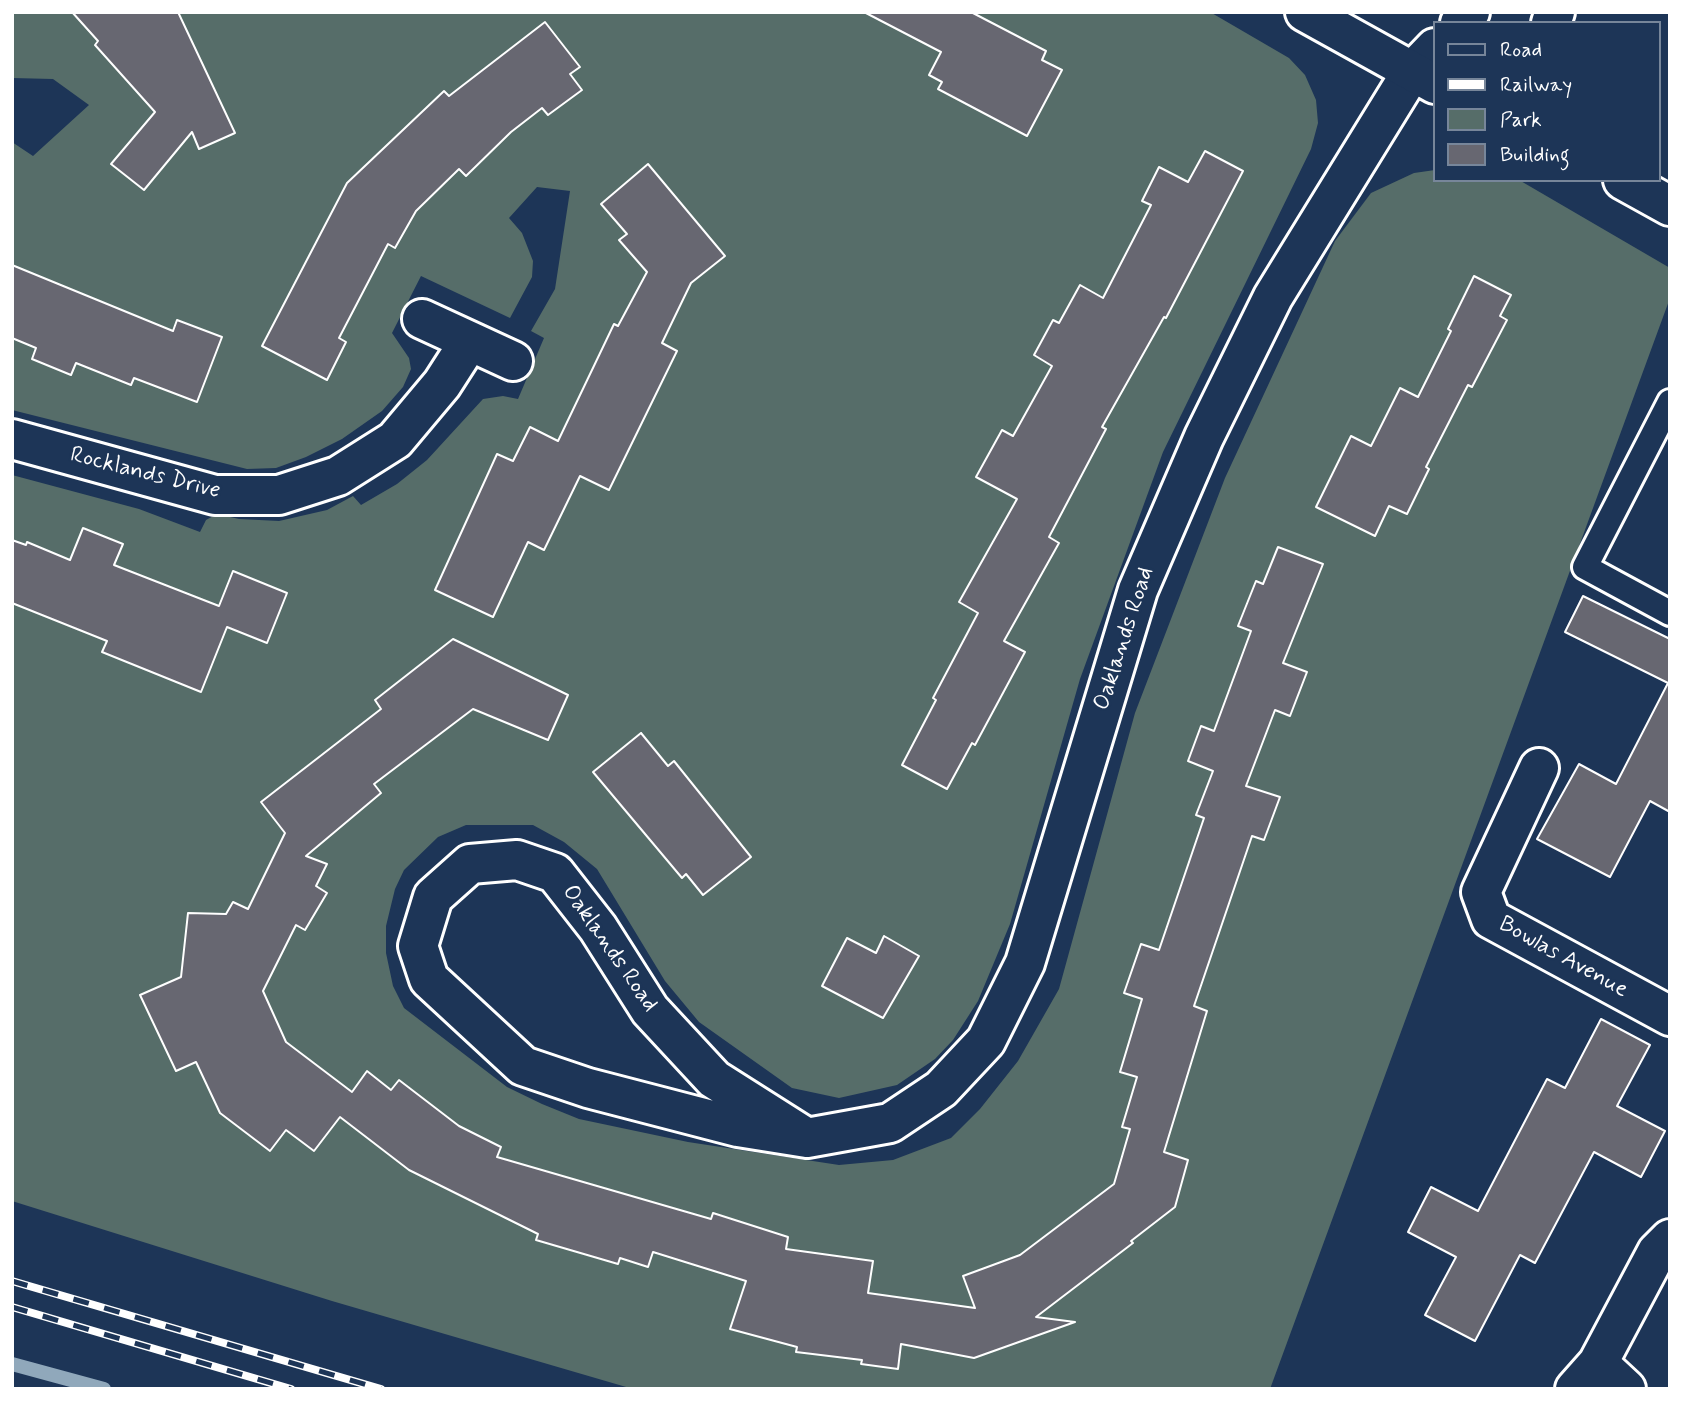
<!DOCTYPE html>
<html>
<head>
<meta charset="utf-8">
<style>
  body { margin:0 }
  #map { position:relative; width:1682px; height:1401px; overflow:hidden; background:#1d3557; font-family:Mynerve,sans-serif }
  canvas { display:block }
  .frame { position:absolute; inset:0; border:14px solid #fff; pointer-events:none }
  .legend { position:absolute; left:1433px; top:21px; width:228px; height:161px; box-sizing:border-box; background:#1d3557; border:2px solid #77869a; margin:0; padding:9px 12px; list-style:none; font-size:21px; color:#fff }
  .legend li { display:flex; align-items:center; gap:14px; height:35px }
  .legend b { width:35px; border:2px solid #77869a }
</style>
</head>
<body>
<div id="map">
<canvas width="1682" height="1401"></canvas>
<div class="frame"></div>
<ul class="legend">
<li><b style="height:9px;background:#1d3557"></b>Road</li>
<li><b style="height:9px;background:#fff"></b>Railway</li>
<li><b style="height:19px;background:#566d69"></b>Park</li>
<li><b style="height:19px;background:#676771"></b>Building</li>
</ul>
</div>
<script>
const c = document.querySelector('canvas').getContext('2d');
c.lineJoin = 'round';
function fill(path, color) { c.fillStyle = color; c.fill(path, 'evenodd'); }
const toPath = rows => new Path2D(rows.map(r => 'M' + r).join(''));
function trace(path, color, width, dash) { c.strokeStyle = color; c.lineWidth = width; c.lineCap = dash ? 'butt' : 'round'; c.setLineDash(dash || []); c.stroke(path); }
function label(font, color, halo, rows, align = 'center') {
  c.font = font + ' Mynerve,sans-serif'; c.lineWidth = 5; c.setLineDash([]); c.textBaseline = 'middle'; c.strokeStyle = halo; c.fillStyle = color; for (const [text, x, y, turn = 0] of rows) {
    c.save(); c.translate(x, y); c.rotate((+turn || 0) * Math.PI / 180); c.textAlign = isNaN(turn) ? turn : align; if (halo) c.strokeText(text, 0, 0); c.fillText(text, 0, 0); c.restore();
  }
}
const green = toPath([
  [12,12,1210,12,1289,58,1305,75,1316,100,1318,123,1311,149,1163,452,1080,679,1010,924,978,1001,953,1040,935,1059,897,1085,839,1098,792,1088,699,1022,665,981,597,869,564,842,533,825,466,825,438,837,404,870,395,889,386,926,386,953,393,986,404,1008,507,1087,542,1104,579,1119,688,1142,839,1165,893,1160,951,1138,980,1109,1018,1061,1059,989,1135,713,1225,478,1335,241,1371,193,1414,173,1435,170,1435,180,1519,180,1670,268,1670,298,1270,1389,633,1389,332,1301,12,1201,12,475,139,509,200,532,206,520,217,514,239,519,279,521,327,510,353,496,361,505,397,484,427,460,483,399,503,396,518,399,544,338,531,331,555,289,570,191,537,187,509,218,522,233,533,261,532,277,510,318,421,276,392,333,409,358,411,369,403,387,382,411,342,439,306,457,276,468,247,469,12,410,12,142,33,156,89,105,53,79,12,78]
]);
const stream = toPath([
  [12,1364,104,1389]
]);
const building = toPath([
  [72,12,178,12,235,133,199,149,192,132,144,190,111,164,155,112,95,45,98,41,72,12],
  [864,12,971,12,1046,51,1042,60,1062,70,1027,136,938,89,942,82,929,75,941,52,864,12],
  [545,22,580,67,570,74,582,90,548,115,542,108,511,132,466,176,459,169,416,211,395,248,388,244,339,338,346,342,327,380,262,346,347,183,444,91,449,96,545,22],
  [1205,151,1243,171,1166,318,1164,317,1102,427,1106,429,1049,537,1059,543,1004,641,1025,652,975,745,972,743,947,789,902,765,936,700,933,698,978,613,959,602,1017,499,976,477,1002,430,1013,436,1052,366,1034,355,1053,320,1059,323,1080,285,1103,298,1151,205,1142,201,1159,167,1188,182,1205,151],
  [648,164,725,256,691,283,662,343,677,351,609,490,580,476,544,550,528,542,493,617,435,590,497,454,513,461,530,427,558,441,614,324,618,326,647,272,619,240,627,234,601,204,648,164],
  [12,265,173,331,177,320,222,337,197,402,134,378,131,385,76,363,71,375,32,359,36,348,12,338,12,265],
  [1474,276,1511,295,1500,316,1507,320,1472,387,1468,385,1426,467,1429,469,1407,514,1389,506,1375,536,1316,507,1351,436,1371,446,1400,388,1418,397,1451,331,1448,329,1474,276],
  [83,528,123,544,114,565,219,606,233,571,287,593,267,643,227,627,201,692,102,652,107,641,12,603,12,540,26,545,27,542,70,560,83,528],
  [1278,547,1323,564,1283,663,1307,672,1290,716,1275,710,1246,786,1280,797,1264,840,1252,836,1194,1006,1207,1011,1164,1152,1188,1160,1175,1207,1131,1241,1133,1243,1036,1317,1075,1322,974,1358,901,1344,898,1369,861,1364,862,1360,796,1352,797,1347,730,1329,746,1281,653,1252,648,1267,620,1258,618,1264,536,1240,538,1234,409,1170,340,1117,314,1151,286,1130,270,1151,220,1113,196,1062,176,1071,140,995,181,977,188,913,226,914,233,902,248,909,285,833,261,802,381,709,375,700,453,639,568,695,548,740,473,709,374,784,381,793,306,856,327,864,316,886,327,893,305,930,296,925,263,991,286,1042,352,1092,367,1071,391,1090,399,1080,459,1126,501,1147,497,1157,711,1219,713,1213,788,1237,786,1249,873,1261,868,1293,975,1308,963,1276,1020,1255,1114,1184,1130,1129,1122,1127,1137,1077,1120,1072,1142,999,1124,993,1141,944,1159,950,1204,818,1196,815,1213,771,1188,761,1201,726,1214,731,1251,631,1238,626,1256,581,1263,584,1278,547],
  [1583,596,1670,639,1670,812,1650,801,1610,877,1537,839,1579,764,1616,784,1668,683,1565,632,1583,596],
  [641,733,668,766,674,761,751,857,703,895,686,874,682,878,593,772,641,733],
  [884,936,919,956,883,1018,822,986,847,938,876,953,884,936],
  [1601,1019,1650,1045,1617,1106,1665,1131,1641,1177,1594,1152,1535,1263,1520,1255,1475,1341,1425,1315,1456,1257,1408,1232,1431,1187,1478,1211,1547,1079,1565,1088,1601,1019]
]);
const service = toPath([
  [1670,402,1585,567,1670,613]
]);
const minor = toPath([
  [1460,23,1470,12],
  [1551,23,1555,12],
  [422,319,513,361],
  [12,439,215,495,279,495,338,476,395,440,442,384,469,342],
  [1539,768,1481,892,1491,919,1670,1016],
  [807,1138,714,1079,650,1010,598,928,555,873,517,860,470,864,433,897,418,946,429,979,523,1066,588,1088,738,1127,807,1138,890,1123,941,1089,986,1041,1025,963,1138,590,1204,437,1273,297,1411,73,1435,48],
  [1598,1363,1626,1389],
  [1575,1389,1598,1363,1657,1252,1670,1239]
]);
const primary = toPath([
  [1305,12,1435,84],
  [1623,180,1670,206]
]);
const rail = toPath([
  [12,1281,381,1389],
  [12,1307,291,1389]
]);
const streetNames = [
  ["Rocklands Drive",145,474,14],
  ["Oaklands Road",1125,639,-72],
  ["Oaklands Road",609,949,55],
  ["Bowlas Avenue",1563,958,29]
];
fill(green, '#566d69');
trace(stream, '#90a8bb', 14);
fill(building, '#676771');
trace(building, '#fff', 2);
trace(service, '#fff', 30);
trace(minor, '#fff', 44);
trace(primary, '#fff', 44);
trace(service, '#1d3557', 24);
trace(minor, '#1d3557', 38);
trace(primary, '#1d3557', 38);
trace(rail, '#fff', 8);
trace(rail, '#1d3557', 5, [16]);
label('23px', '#fff', '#1d3557', streetNames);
</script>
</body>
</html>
